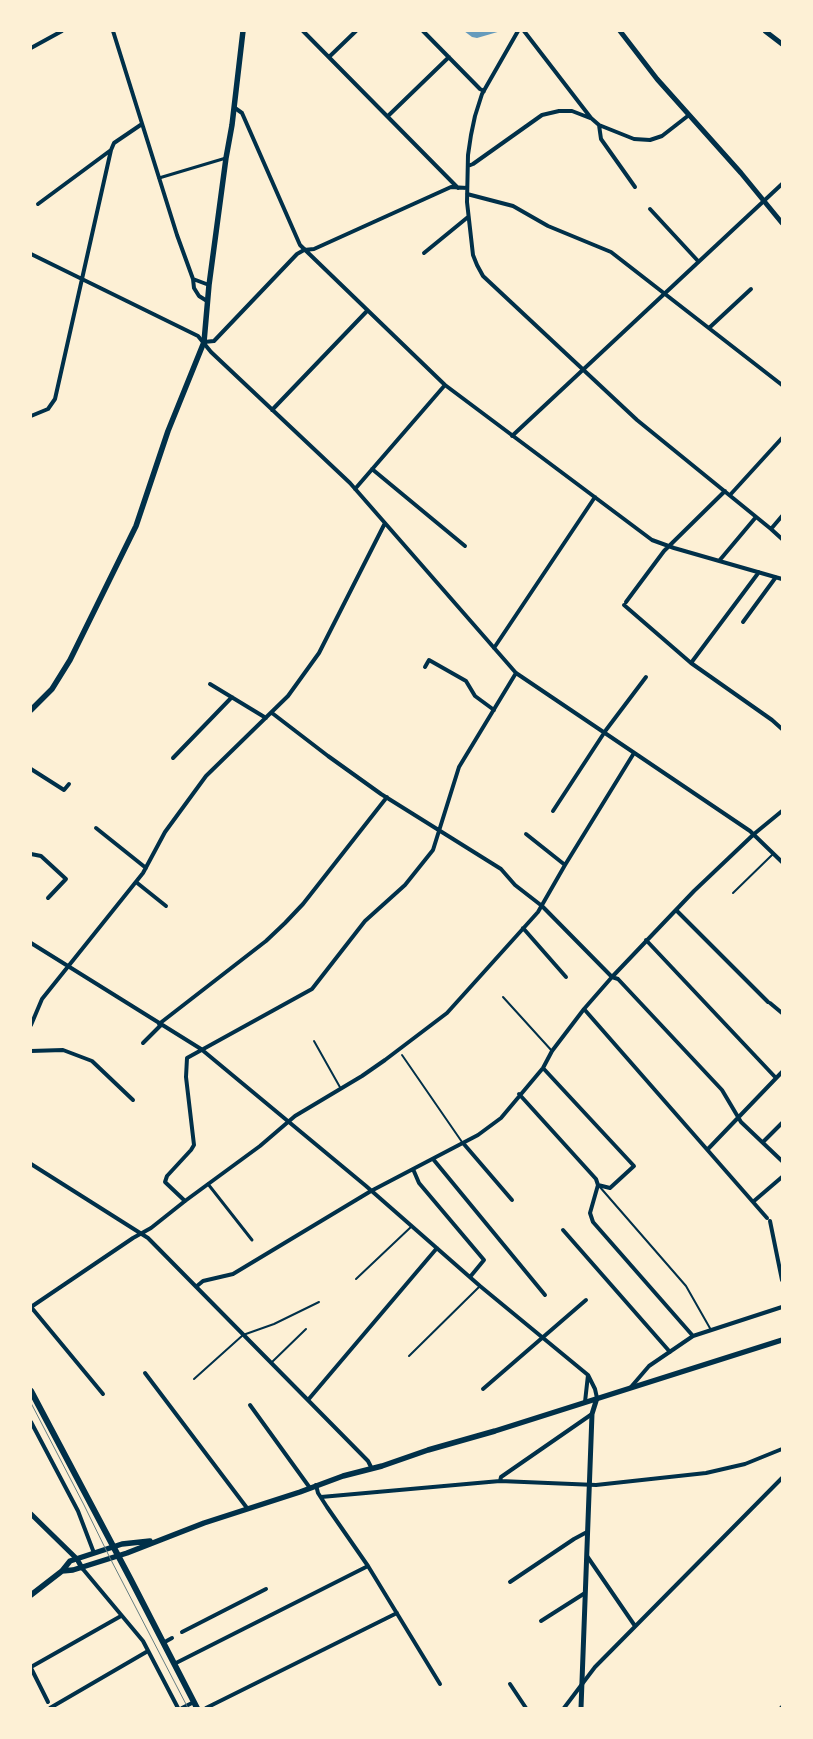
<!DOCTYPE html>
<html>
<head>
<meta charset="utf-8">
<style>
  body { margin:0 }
  #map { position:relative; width:813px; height:1739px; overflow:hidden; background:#fdf0d5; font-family:"Alegreya Sans",sans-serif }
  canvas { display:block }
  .frame { position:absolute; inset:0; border:32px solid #fdf0d5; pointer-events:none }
</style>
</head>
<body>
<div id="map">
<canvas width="813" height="1739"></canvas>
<div class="frame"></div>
</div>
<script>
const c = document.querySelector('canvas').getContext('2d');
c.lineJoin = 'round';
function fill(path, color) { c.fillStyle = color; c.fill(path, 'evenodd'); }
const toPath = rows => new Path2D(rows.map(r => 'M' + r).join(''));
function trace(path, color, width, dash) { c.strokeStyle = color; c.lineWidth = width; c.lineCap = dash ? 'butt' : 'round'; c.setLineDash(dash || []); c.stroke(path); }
const water = toPath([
  [464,31,501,31,477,38,472,37]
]);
const service = toPath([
  [733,893,773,854],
  [503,997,552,1051],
  [314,1041,341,1089],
  [402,1055,462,1142],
  [599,1186,686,1286,711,1330],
  [356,1279,412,1226],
  [409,1356,480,1286],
  [271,1363,306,1329],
  [194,1379,243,1335,274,1324,319,1302]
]);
const pedestrian = toPath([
  [159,178,226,158],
  [208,1184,252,1240]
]);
const minor = toPath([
  [113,31,177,235,193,279,194,288,199,296,207,301],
  [303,31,458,188],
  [423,31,480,89,484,91],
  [518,31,482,94,475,116,471,135,468,155,467,202,473,255,477,265,483,276,637,420,771,529,782,539],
  [524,31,591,118,599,125,634,139,650,140,662,136,689,115],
  [31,48,62,31],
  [329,57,356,31],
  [235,108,242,113,300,245,445,385,652,540,674,548,782,579],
  [388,116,449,57],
  [599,125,601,139,635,187],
  [468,166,473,164,542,115,559,111,572,111,590,118],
  [467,194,513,206,548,226,611,252,782,385],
  [38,204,111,150],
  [650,209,698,261],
  [424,253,468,217],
  [31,254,198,336,211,352,350,483,516,673,750,831,782,862],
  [193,279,209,285],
  [709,328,751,289],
  [204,342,214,341,297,254,304,250,314,249,451,187,467,188],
  [272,410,367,311],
  [31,416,48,409,55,399,111,150,114,143,142,124],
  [512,436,782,184],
  [372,469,465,546],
  [355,489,445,385],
  [730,495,782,438],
  [771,529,782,516],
  [719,561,756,517],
  [626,602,664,551,725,491],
  [624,605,691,663,772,720,782,729],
  [743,622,776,577],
  [494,648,595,497],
  [691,663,759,572],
  [425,667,429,660,466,681,475,696,494,710],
  [210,684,266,718],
  [272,713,328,756,381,794,501,869,515,885,542,906,612,977,618,979,722,1090,741,1122,782,1161],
  [173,758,232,697],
  [31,769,64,790,69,784],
  [553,811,606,730,646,677],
  [96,828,146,868],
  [526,834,565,865],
  [31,854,41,856,66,879,48,898],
  [136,882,166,906],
  [676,910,768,1002],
  [523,928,566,977],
  [646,940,776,1078],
  [31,943,201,1049,366,1186,480,1286,588,1375,595,1389,597,1398],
  [770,1003,782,1013],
  [584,1009,767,1218],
  [159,1024,266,941,285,923,303,904,387,797],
  [31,1025,42,999,143,873,165,832,206,776,288,696,319,653,385,523],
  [143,1043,161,1025],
  [31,1051,63,1050,92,1061,133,1100],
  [543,1068,634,1166,610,1188,598,1185],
  [519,1094,596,1179,598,1185,590,1213,593,1222,693,1336],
  [763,1142,782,1123],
  [463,1143,512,1200],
  [708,1149,782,1072],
  [433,1159,545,1295],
  [31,1164,148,1238,368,1461,372,1469],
  [413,1169,419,1183,484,1260,470,1277],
  [185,1201,165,1182,167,1176,191,1150,194,1145,186,1077,187,1058,312,989,365,921,405,885,433,850,459,767,516,673],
  [754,1201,782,1177],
  [770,1221,782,1280],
  [563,1230,670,1352],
  [197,1286,203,1281,233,1274,371,1191,478,1135,501,1118,543,1068,552,1051,584,1009,612,977,694,891,754,834,782,811],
  [31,1307,133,1238,151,1228,185,1201,260,1146,295,1116,362,1076,385,1060,447,1013,538,912,565,865,634,753],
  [31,1307,103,1394],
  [145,1373,247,1508],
  [631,1387,649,1366,693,1336,782,1307],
  [483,1389,586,1300],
  [308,1400,437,1248],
  [585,1402,588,1375],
  [250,1405,310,1488],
  [31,1422,78,1511,94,1553],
  [500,1481,501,1477,592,1414],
  [316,1485,318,1493,327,1507,368,1566,440,1684],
  [321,1497,500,1481,596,1485,706,1473,745,1464,782,1449],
  [587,1556,635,1626],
  [82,1568,143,1641,178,1708],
  [510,1582,574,1539,587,1532],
  [541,1621,585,1593],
  [182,1632,266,1589],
  [163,1643,172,1638],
  [174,1664,368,1566],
  [31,1667,121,1616],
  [31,1668,48,1702],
  [510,1684,526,1708],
  [50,1708,148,1651],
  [182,1708,194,1702],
  [206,1708,397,1613],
  [564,1708,595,1667,782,1478],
  [781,1708,782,1707]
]);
const tertiary = toPath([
  [620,31,657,79,741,173,782,223],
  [765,31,782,44],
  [31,1514,77,1559,82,1568],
  [581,1708,592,1414,597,1398]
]);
const secondary = toPath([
  [31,710,52,689,70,660,136,526,168,431,204,342,209,285,226,158,232,125,243,31],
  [62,1571,73,1570,127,1553,204,1523,300,1492,343,1476,382,1466,428,1450,495,1431,782,1340],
  [31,1595,62,1571,70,1561,122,1544,150,1541]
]);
const primary = toPath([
  [31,1391,131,1580,197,1708]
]);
const tram = toPath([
  [31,1403,84,1505,110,1558,188,1708]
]);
fill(water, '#669bbc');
trace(service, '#003049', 2);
trace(pedestrian, '#003049', 3);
trace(minor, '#003049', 4);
trace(tertiary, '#003049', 5);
trace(secondary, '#003049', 5.5);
trace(primary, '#003049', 6);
trace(tram, '#657d81', 1);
</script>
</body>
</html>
